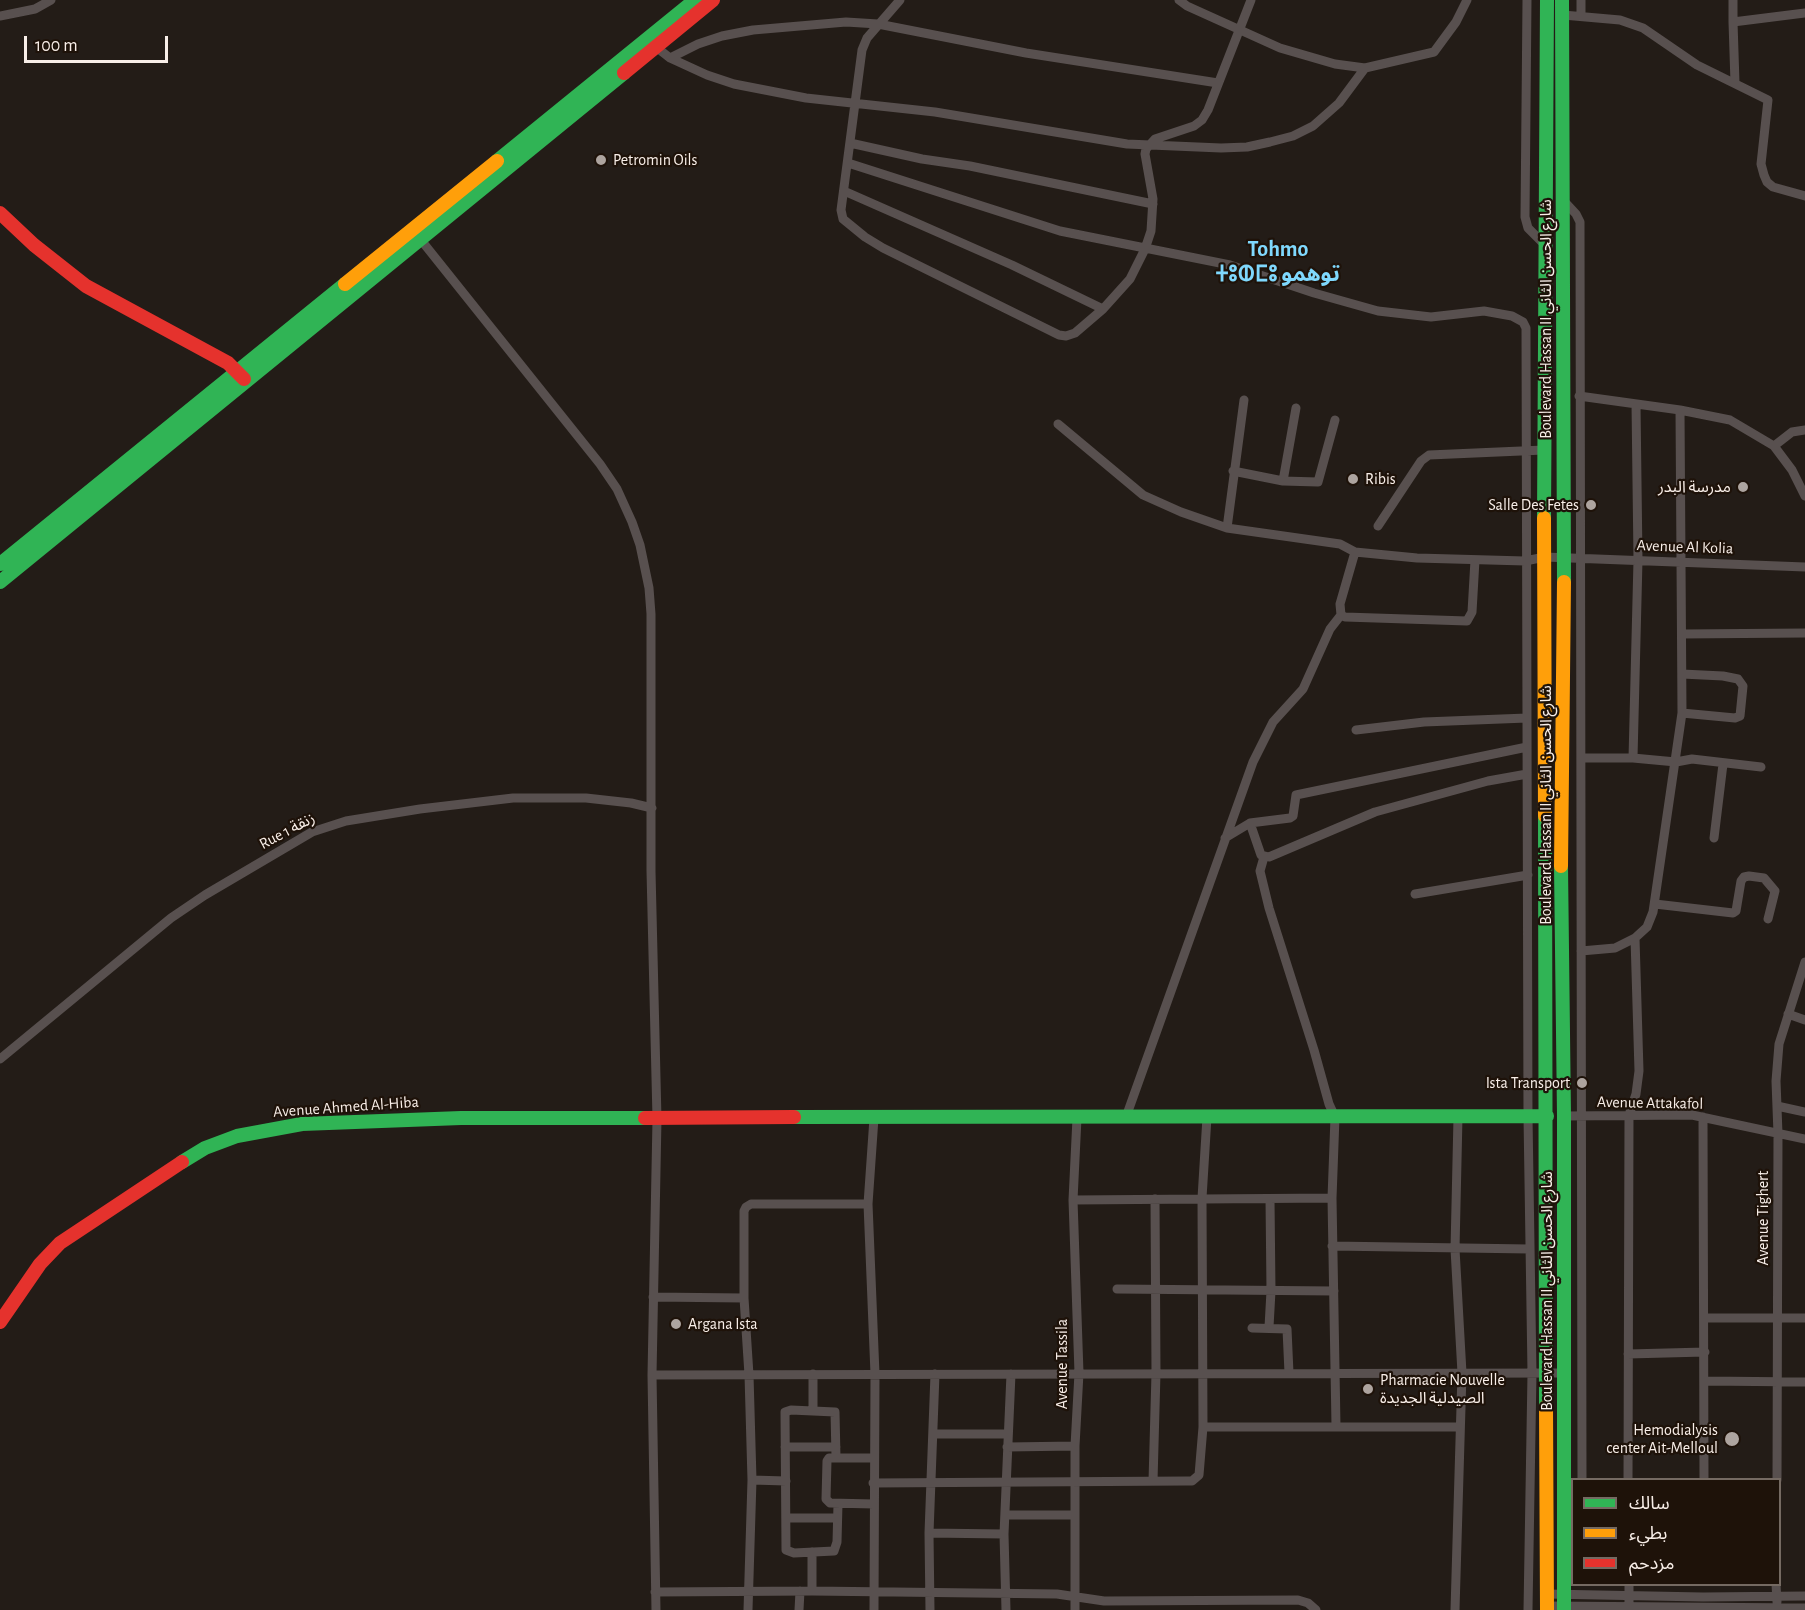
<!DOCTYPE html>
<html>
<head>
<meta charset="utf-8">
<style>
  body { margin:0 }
  #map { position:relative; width:1805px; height:1610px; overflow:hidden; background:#231c17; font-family:"Alegreya Sans","Noto Sans Arabic",sans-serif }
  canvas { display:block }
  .legend { position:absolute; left:1571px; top:1478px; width:210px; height:108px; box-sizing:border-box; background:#1e1209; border:2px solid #756a62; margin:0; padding:8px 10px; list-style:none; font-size:18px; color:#f8eee8 }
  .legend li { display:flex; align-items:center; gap:12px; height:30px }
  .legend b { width:30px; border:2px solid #756a62 }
  .scale { position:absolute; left:24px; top:36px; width:144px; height:27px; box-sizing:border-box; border:3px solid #f8eee8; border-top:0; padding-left:8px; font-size:18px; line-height:21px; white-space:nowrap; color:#f8eee8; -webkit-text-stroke:4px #1e1209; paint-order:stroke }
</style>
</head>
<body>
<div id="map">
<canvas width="1805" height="1610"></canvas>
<ul class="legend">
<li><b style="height:8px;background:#30b455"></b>سالك</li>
<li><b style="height:8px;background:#ff9f0a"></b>بطيء</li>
<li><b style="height:8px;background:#e5322d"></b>مزدحم</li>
</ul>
<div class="scale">100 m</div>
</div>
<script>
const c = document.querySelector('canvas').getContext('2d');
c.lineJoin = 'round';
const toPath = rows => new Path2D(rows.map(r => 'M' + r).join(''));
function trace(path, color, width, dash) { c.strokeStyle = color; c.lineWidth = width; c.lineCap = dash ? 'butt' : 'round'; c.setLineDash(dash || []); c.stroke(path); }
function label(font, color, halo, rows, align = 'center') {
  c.font = font + ' "Alegreya Sans","Noto Sans Arabic","Noto Sans Tifinagh",sans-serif'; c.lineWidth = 4.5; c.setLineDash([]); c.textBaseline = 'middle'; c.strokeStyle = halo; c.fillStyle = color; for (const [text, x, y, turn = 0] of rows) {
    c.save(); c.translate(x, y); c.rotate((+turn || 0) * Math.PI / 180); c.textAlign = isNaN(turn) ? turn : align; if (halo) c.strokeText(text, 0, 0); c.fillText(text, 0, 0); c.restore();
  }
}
const street = toPath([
  [900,0,867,38,862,50,841,210,843,219,865,237,883,248,1059,335,1066,336,1075,333,1103,309,1130,279,1145,249,1151,231,1153,199,1145,154,1146,149,1155,139,1194,126,1202,120,1208,110,1251,0],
  [1179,0,1187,6,1280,48,1335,64,1365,68,1434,52,1456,22,1467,0],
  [1527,0,1525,217,1528,228,1545,245],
  [1733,0,1733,22,1805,13],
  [1563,15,1620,20,1643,28,1697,65,1768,100,1761,164,1764,175,1767,182,1773,187,1805,196],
  [1581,15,1581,0],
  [0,16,35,9,51,0],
  [1733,22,1735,83],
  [656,47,670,58,707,75,734,84,806,98,935,112,1127,144,1221,148,1247,147,1270,142,1293,136,1313,126,1339,103,1365,68],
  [670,58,698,44,722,36,753,30,846,22,878,24,1026,53,1218,83],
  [850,143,922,159,970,166,1153,204],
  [848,163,1060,231,1230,265,1314,293,1378,311,1431,317,1484,311,1512,316,1523,322,1526,328,1528,1117,1532,1373,1528,1610],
  [844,191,1012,265,1103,309],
  [1563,200,1576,214,1580,222,1582,1480],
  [421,240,600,464,617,489,632,522,640,545,649,588,651,614,651,871,657,1119,652,1375,656,1610],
  [1579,396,1680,410,1730,420,1774,446,1792,470,1805,496],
  [1058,424,1143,495,1181,512,1227,528,1340,544,1355,552,1417,558,1525,561,1545,557,1805,567],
  [1774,446,1792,432,1805,430],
  [1233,471,1283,481,1318,482,1335,420],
  [1283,481,1296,408],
  [1378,526,1421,461,1429,455,1544,450],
  [1227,528,1244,400],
  [1355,552,1340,604,1341,615,1345,617,1467,621,1472,612,1475,560],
  [1682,634,1805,633],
  [1682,674,1723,676,1738,679,1743,686,1740,716,1735,718,1682,713],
  [1356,730,1424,722,1527,718],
  [1581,758,1633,758,1676,762,1692,759,1761,767],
  [1633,758,1638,560,1636,404],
  [1250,823,1261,855,1269,857,1375,812,1488,781,1527,774],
  [1225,838,1250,823,1290,818,1293,816,1296,795,1527,747],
  [1714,838,1723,764],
  [1264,857,1260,871,1269,908,1314,1050,1329,1104,1335,1117,1332,1198,1336,1426],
  [1415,894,1528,875],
  [1655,904,1733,913,1736,911,1741,881,1744,877,1749,876,1764,878,1775,891,1768,919],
  [1581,951,1615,948,1635,938,1647,927,1653,912,1682,713,1680,410],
  [1788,1014,1805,1020],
  [0,1059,171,918,205,895,312,832,346,821,420,809,513,798,586,798,631,803,652,808],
  [1777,1106,1805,1112],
  [1564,1116,1692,1115,1805,1139],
  [1126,1117,1253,762,1273,722,1303,689,1330,629,1341,615],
  [1703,1117,1704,1480],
  [874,1118,868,1204,875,1374,874,1610],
  [1073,1200,1332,1198],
  [1332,1246,1529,1249],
  [1117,1289,1334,1291],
  [653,1297,744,1298],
  [1705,1318,1805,1318],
  [1269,1327,1271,1291,1270,1199],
  [1252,1328,1287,1329,1289,1373],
  [1628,1354,1705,1352],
  [652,1375,1563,1373],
  [1705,1381,1805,1382],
  [813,1411,813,1374],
  [1203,1427,1460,1427],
  [933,1434,1008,1434],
  [785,1447,836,1447],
  [1007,1447,1075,1446],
  [836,1457,835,1412,791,1410,785,1412,786,1550,794,1553,834,1551,837,1542,838,1504],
  [873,1458,829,1458,827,1461,826,1499,830,1503,874,1504],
  [752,1480,786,1481],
  [1628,1480,1629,1115,1636,1094,1639,1071,1635,938],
  [1777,1480,1778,1134,1776,1081,1779,1044,1805,962],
  [1153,1481,1156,1373,1155,1199],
  [873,1483,1186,1481,1192,1481,1199,1475,1203,1427,1202,1198,1207,1117],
  [1005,1515,1075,1515],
  [787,1518,837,1518],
  [929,1533,1004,1534],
  [1776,1584,1777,1602],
  [812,1591,812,1552],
  [655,1592,812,1591,1057,1594,1104,1601,1298,1600,1308,1603,1316,1610],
  [1547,1594,1703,1597,1805,1596],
  [1629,1602,1629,1584],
  [1547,1606,1805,1608],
  [748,1610,752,1480,749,1375,744,1298,744,1211,746,1207,751,1204,868,1204],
  [799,1610,800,1591],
  [930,1610,929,1533,935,1374],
  [1006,1610,1004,1534,1011,1374],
  [1075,1610,1075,1446,1079,1373,1073,1200,1077,1118],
  [1455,1610,1462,1373,1455,1249,1458,1117]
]);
const fast = toPath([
  [1562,0,1564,582],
  [497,161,695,0],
  [1544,518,1547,0],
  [0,564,345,284],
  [0,582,624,73],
  [1545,816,1546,1407],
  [1561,866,1564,1116,1564,1610],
  [794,1117,1547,1116],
  [182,1162,205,1148,237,1136,302,1124,461,1118,645,1118]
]);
const slow = toPath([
  [345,284,497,161],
  [1544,518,1545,816],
  [1561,866,1564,582],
  [1546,1407,1547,1610]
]);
const jam = toPath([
  [624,73,713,0],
  [0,213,34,245,86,286,228,363,244,379],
  [645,1118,794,1117],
  [0,1322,40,1264,60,1243,182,1162]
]);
const markers = [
  [601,160,6,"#ada49f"],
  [1353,479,6,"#ada49f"],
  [1743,487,6,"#ada49f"],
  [1591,505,6,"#ada49f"],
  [1582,1083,6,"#ada49f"],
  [676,1324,6,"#ada49f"],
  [1368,1389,6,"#ada49f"],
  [1732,1439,8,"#ada49f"]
];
const poiNames = [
  ["Petromin Oils",613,160],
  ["Ribis",1365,479],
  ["مدرسة البدر",1731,487,"right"],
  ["Salle Des Fetes",1579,505,"right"],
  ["Ista Transport",1570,1083,"right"],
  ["Argana Ista",688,1324],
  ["Pharmacie Nouvelle",1380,1380],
  ["الصيدلية الجديدة",1380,1398],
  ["Hemodialysis",1718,1430,"right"],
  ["center Ait-Melloul",1718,1448,"right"]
];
const streetNames = [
  ["Boulevard Hassan II شارع الحسن الثاني",1546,319,-90],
  ["Avenue Al Kolia",1685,547,2],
  ["Boulevard Hassan II شارع الحسن الثاني",1546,805,-90],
  ["Rue 1 زنقة",287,831,-28],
  ["Avenue Attakafol",1650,1103,1],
  ["Avenue Ahmed Al-Hiba",346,1107,-4],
  ["Avenue Tighert",1763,1218,-90],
  ["Boulevard Hassan II شارع الحسن الثاني",1547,1291,-90],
  ["Avenue Tassila",1062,1364,-90]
];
const districtNames = [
  ["Tohmo",1278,249],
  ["ⵜⵓⵀⵎⵓ توهمو",1278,274]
];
trace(street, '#58504f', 9);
trace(fast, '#30b455', 14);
trace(slow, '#ff9f0a', 14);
trace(jam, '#e5322d', 14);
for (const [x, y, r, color] of markers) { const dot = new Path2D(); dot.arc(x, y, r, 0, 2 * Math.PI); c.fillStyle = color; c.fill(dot); trace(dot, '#1e1209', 2); }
label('16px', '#f8eee8', '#1e1209', poiNames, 'left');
label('16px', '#f8eee8', '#1e1209', streetNames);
label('bold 22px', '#7fd8fd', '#1e1209', districtNames);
</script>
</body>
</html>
